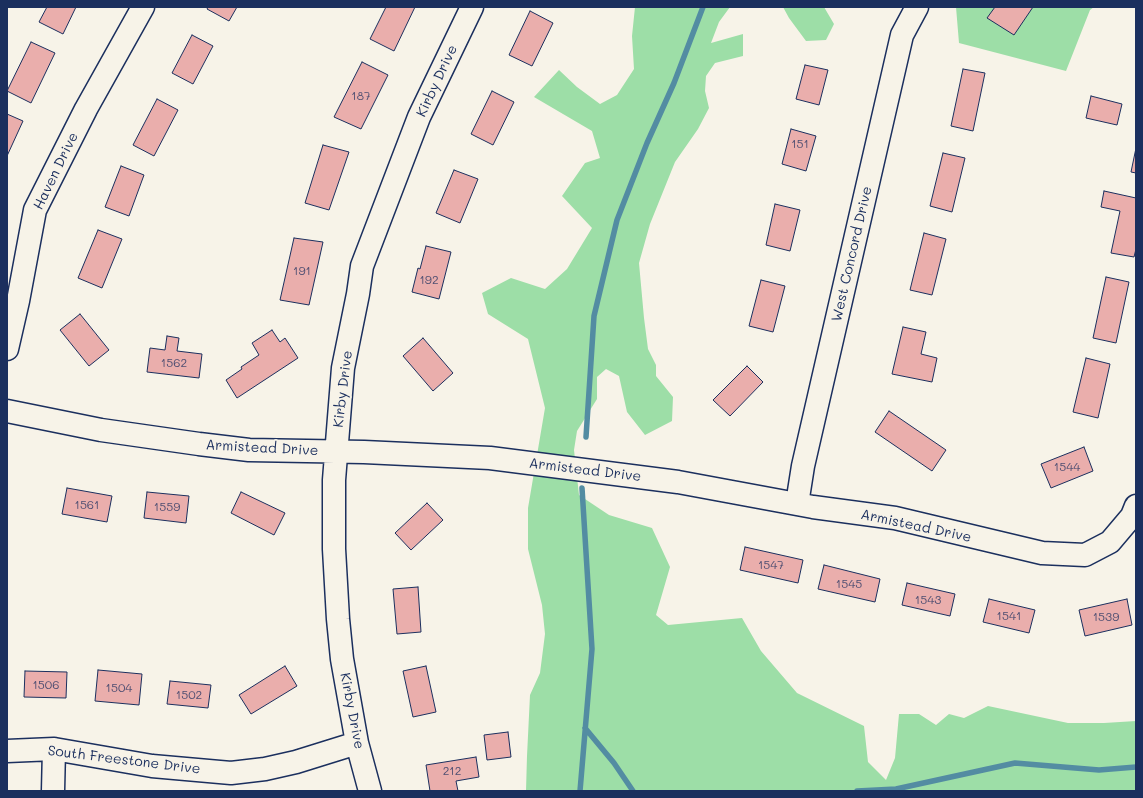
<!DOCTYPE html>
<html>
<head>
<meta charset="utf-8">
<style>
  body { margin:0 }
  #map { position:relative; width:1143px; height:798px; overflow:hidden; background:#f7f3e8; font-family:Mali,sans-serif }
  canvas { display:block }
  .frame { position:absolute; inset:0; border:8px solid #1b2f5e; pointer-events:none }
</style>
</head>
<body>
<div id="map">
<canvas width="1143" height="798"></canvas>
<div class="frame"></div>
</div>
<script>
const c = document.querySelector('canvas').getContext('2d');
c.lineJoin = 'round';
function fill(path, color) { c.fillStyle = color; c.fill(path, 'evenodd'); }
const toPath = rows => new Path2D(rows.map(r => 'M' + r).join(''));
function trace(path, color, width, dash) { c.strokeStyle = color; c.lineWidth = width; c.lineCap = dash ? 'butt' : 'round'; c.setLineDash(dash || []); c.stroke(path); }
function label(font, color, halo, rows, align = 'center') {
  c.font = font + ' Mali,sans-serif'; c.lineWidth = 3.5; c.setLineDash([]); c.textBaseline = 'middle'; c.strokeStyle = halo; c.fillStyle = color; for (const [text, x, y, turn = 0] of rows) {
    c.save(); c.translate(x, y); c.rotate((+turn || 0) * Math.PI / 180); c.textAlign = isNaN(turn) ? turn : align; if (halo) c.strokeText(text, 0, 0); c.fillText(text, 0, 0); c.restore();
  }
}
const green = toPath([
  [635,7,730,7,719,22,711,43,743,34,743,56,715,63,706,76,705,91,709,108,698,129,675,162,650,224,639,263,644,318,648,349,656,365,656,376,673,397,672,421,645,435,627,412,619,376,606,369,597,377,597,399,577,431,574,450,579,495,609,515,652,528,670,567,656,615,668,625,742,618,761,651,797,693,864,726,868,762,886,780,895,758,899,714,919,714,936,725,949,714,964,718,988,706,1068,723,1104,723,1136,721,1136,791,526,791,527,756,530,695,540,673,545,634,542,605,528,549,528,508,545,408,528,339,488,314,482,293,511,278,545,289,567,269,592,228,562,196,585,163,600,158,592,131,534,97,559,70,577,87,600,104,617,95,634,69,632,36],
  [783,7,824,7,834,24,826,40,806,41,789,18],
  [956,7,1094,7,1090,10,1066,71,959,43]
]);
const stream = toPath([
  [586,437,594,316,617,220,647,143,674,83,703,7],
  [585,728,614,763,633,791],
  [580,791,592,649,582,488],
  [857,791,896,789,1015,763,1099,770,1136,767]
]);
const building = toPath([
  [47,7,76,7,63,34,39,22,47,7],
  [208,7,237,7,229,21,207,9,208,7],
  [386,7,415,7,394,51,370,39,386,7],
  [995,7,1033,7,1014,35,987,18,995,7],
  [530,11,553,23,532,66,509,55,530,11],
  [192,35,213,46,193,84,172,73,192,35],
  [31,42,55,53,31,103,7,91,31,42],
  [362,62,388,75,361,129,334,117,362,62],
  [805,65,828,70,819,105,796,99,805,65],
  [963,69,985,73,973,131,951,126,963,69],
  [492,91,514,102,493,145,471,134,492,91],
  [1091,96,1122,104,1117,125,1086,118,1091,96],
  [157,99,178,110,154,156,133,145,157,99],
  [7,114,23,121,7,156,7,114],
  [791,129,816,136,806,171,782,164,791,129],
  [323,145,349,152,329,210,305,203,323,145],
  [1136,148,1136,173,1131,172,1136,148],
  [943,153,965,158,952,212,930,206,943,153],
  [121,166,144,175,129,216,105,207,121,166],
  [454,170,478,179,460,223,436,213,454,170],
  [1104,191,1136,198,1136,249,1134,257,1111,253,1120,211,1101,207,1104,191],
  [775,204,800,210,790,251,766,245,775,204],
  [98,230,122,239,102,288,78,278,98,230],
  [924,233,946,239,932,295,910,290,924,233],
  [294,238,323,242,309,305,280,300,294,238],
  [426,246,451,252,439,299,412,292,418,268,420,269,426,246],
  [1106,277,1129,282,1116,343,1093,338,1106,277],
  [761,280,785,286,773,332,749,326,761,280],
  [80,314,109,350,89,366,60,330,80,314],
  [903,327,926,332,921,354,937,358,932,382,892,374,903,327],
  [272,330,280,342,285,338,298,358,237,398,226,380,242,369,241,367,259,355,252,343,272,330],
  [167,336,179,338,177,351,202,354,199,378,147,372,150,348,165,350,167,336],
  [423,338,453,373,433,391,403,356,423,338],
  [1086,358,1110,364,1098,418,1073,412,1086,358],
  [747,366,763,382,730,416,713,400,747,366],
  [889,411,946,450,932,471,875,432,889,411],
  [1084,447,1093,471,1051,488,1041,464,1084,447],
  [67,488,112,496,107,522,62,514,67,488],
  [147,492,189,496,186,523,144,518,147,492],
  [241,492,285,513,274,535,231,513,241,492],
  [427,503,443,520,411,550,395,533,427,503],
  [745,547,803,560,798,583,740,570,745,547],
  [824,565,880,579,875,602,818,589,824,565],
  [907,583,955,594,950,616,902,605,907,583],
  [418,587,421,632,397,634,393,589,418,587],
  [989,599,1035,610,1029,633,983,622,989,599],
  [1127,599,1132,625,1085,636,1079,610,1127,599],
  [285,666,297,686,251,714,239,695,285,666],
  [426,666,436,712,413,717,403,671,426,666],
  [98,670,142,674,139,705,95,701,98,670],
  [25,671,67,672,66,698,24,697,25,671],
  [170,681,211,685,208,708,167,704,170,681],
  [508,732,511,757,487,760,484,735,508,732],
  [476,757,479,777,456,781,458,791,430,791,426,765,476,757]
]);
const minor = toPath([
  [7,349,18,301,35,210,86,109,143,7],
  [7,411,101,430,199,444,249,450,364,452,490,458,678,482,813,507,895,518,1042,553,1085,555,1110,542,1132,516,1136,506],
  [797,504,803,466,902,35,917,7],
  [7,751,54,749,152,766,231,773,265,769,296,762,357,743],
  [53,791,54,749],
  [370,791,357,743,342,659,338,619,334,549,334,480,343,368,358,294,362,266,419,117,472,7]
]);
const numberNames = [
  ["187",361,96],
  ["151",800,144],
  ["191",302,271],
  ["192",429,280],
  ["1562",174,363],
  ["1544",1067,467],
  ["1561",87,505],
  ["1559",167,507],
  ["1547",771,565],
  ["1545",849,584],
  ["1543",928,600],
  ["1541",1009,616],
  ["1539",1106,617],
  ["1506",46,685],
  ["1504",119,688],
  ["1502",189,695],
  ["212",452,771]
];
const streetNames = [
  ["Kirby Drive",437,81,-65],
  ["Haven Drive",56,171,-64],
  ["West Concord Drive",852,254,-77],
  ["Kirby Drive",343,389,-83],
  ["Armistead Drive",262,448,3],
  ["Armistead Drive",585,470,7],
  ["Armistead Drive",916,526,12],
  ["Kirby Drive",352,711,79],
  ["South Freestone Drive",124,760,7]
];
fill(green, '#9ddea7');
trace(stream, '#538ca2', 5.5);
fill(building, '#eaaeac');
trace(building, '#1b2f5e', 1);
trace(minor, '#1b2f5e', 25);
trace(minor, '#f7f3e8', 22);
label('12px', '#4f4f72', null, numberNames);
label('14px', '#1b2f5e', '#f7f3e8', streetNames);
</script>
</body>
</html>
